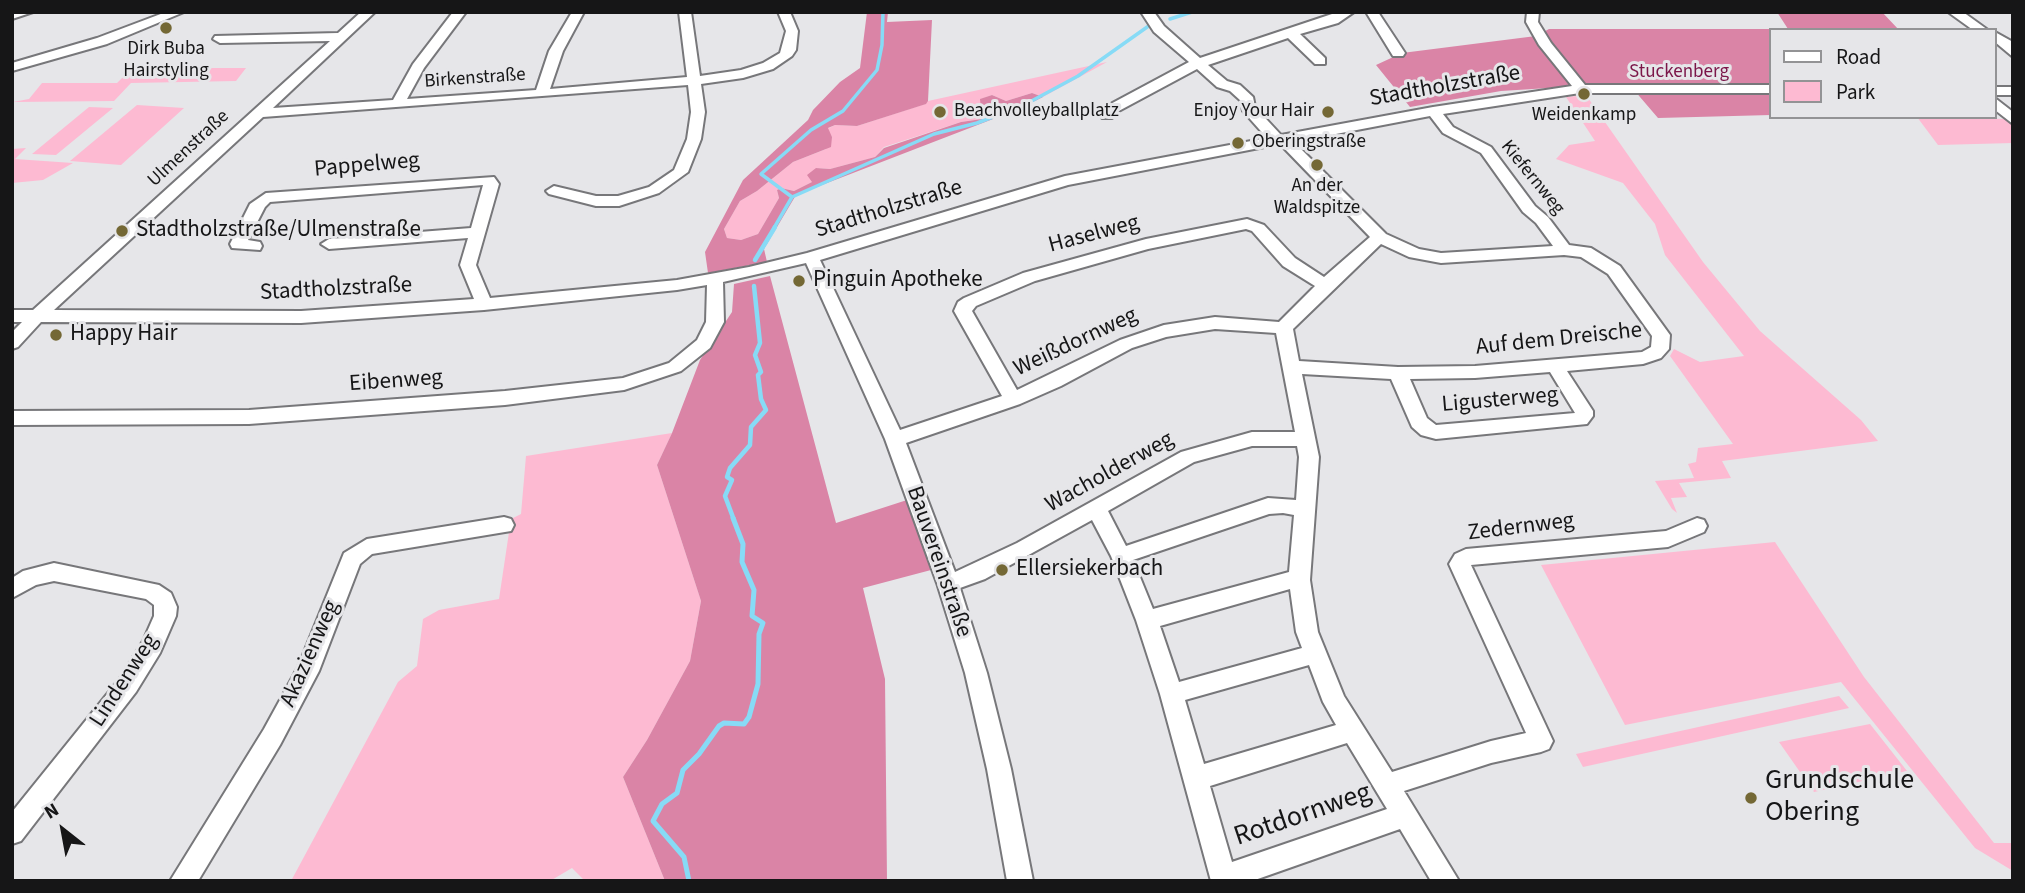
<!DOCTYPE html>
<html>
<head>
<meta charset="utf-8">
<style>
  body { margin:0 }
  #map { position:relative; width:2025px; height:893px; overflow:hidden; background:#e6e6e9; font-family:"Source Sans 3",sans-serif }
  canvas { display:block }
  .frame { position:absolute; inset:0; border:14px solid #161617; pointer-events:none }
  .legend { position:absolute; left:1769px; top:28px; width:228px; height:91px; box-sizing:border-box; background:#e6e6e9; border:2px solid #939395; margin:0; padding:9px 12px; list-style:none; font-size:21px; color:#161617 }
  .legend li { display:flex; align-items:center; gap:14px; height:35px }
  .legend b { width:35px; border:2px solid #939395 }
  .north { position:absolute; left:28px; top:795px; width:70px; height:70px; -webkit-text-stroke:5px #e6e6e9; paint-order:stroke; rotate:329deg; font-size:19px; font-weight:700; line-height:28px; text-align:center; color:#161617 }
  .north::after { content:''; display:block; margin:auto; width:24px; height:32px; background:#161617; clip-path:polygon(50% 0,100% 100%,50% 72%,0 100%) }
</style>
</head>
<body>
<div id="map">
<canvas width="2025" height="893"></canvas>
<div class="frame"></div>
<ul class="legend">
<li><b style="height:9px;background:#fff"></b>Road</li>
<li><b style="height:19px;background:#fdbad2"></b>Park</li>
</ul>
<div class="north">N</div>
</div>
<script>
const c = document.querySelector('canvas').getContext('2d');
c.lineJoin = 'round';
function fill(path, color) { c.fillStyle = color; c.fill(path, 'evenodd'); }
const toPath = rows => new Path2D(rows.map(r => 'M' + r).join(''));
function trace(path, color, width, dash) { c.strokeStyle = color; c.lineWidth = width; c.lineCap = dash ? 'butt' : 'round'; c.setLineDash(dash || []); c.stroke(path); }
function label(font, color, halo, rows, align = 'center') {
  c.font = font + ' "Source Sans 3",sans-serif'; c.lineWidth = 6; c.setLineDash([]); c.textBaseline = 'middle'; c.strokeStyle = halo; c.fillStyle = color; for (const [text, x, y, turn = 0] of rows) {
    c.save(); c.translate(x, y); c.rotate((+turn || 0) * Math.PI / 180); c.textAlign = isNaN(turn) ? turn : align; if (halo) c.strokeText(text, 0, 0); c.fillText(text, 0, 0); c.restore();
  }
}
const green = toPath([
  [1107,62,1043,97,1032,93,1006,101,992,95,981,99,982,119,961,122,884,147,875,157,830,169,816,168,812,182,794,191,781,188,777,190,779,198,758,234,741,240,727,238,724,229,740,201,757,191,793,162,826,149,832,137,827,129,835,125,857,126,925,104,928,101],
  [142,68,246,68,236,81,131,83,114,101,13,102,29,99,42,83,117,83,129,71,139,71],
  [1586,95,1703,262,1760,331,1861,420,1878,441,1722,461,1731,478,1679,483,1687,497,1671,498,1677,513,1672,509,1655,481,1694,478,1688,464,1696,462,1698,448,1733,444,1670,356,1674,349,1700,362,1744,356,1665,255,1655,224,1623,183,1556,159,1569,145,1595,141,1566,97],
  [137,105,184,108,121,165,70,161],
  [89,107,113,108,56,155,32,154],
  [1917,117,2006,119,2013,126,2013,143,1938,145],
  [26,148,15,159,73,163,43,180,12,183,12,149],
  [672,433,657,465,701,601,690,661,647,740,623,777,665,881,585,881,572,868,550,881,291,881,398,682,417,666,423,619,439,610,499,599,511,519,521,514,526,456],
  [1775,542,1864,677,1994,843,2013,843,2013,871,1975,848,1841,682,1625,725,1541,565],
  [1839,696,1849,708,1583,767,1576,754],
  [1870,724,1907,771,1814,792,1779,742]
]);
const forest = toPath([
  [867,12,888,12,887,22,932,20,928,101,926,104,857,126,835,125,828,128,832,137,831,147,793,162,757,191,740,201,724,229,727,238,741,240,758,234,779,198,777,190,781,188,794,191,812,182,807,175,816,168,830,169,875,157,884,148,961,122,982,119,980,99,992,95,1006,101,1032,93,1043,97,1019,109,796,195,764,249,767,262,708,273,705,252,743,180,808,120,813,110,840,82,860,68],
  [1777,12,1882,12,1899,30,1771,30,1771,115,1658,118,1628,83,1501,91,1410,107,1376,65,1402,53,1536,36,1549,29,1788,29],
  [770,276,836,523,907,500,931,570,863,588,885,679,887,881,665,881,623,777,647,740,690,661,701,601,657,465,672,433,700,360,732,312,734,284]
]);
const streamFar2 = toPath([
  [1170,19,1192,12],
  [792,197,934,134,977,123,1024,105,1078,76,1150,25],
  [774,228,792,197,761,174,811,130,843,111,877,70,882,45,883,12]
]);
const streamFar1 = toPath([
  [755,260,775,227],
  [734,520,725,496,732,480,727,477,730,468,750,445,751,427,766,410,761,399,758,375,761,372,755,355,760,343,754,286]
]);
const stream = toPath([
  [689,881,684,857,653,821,662,804,677,793,683,770,699,754,719,726,724,723,744,724,749,717,758,684,759,634,763,623,752,616,754,590,742,562,743,544,733,518]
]);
const minor = toPath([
  [12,12,33,12,12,19,12,12],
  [166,12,184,12,107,44,12,71,12,63,97,38,166,12],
  [361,12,375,12,273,108,393,100,413,64,453,12,466,12,424,68,407,99,536,90,549,51,572,12,584,12,563,51,550,89,687,77,679,12,691,12,700,76,741,70,763,63,780,53,786,31,778,12,790,12,798,31,796,50,792,56,773,69,743,78,701,84,705,112,701,139,688,172,659,193,619,206,596,206,549,194,546,191,554,186,596,196,618,196,649,187,674,170,687,139,691,112,688,85,263,117,54,310,301,311,474,299,460,265,468,238,329,249,321,244,329,239,471,228,483,185,270,202,265,207,248,240,260,242,262,246,260,250,232,248,230,244,250,204,266,193,494,177,499,184,476,265,490,298,677,280,749,267,807,253,1065,176,1267,138,1243,111,1241,101,1230,91,1217,87,1197,69,1115,113,1112,118,1102,118,1100,115,1105,107,1189,62,1154,32,1141,12,1154,12,1164,26,1200,58,1338,12,1354,12,1338,23,1300,34,1325,58,1325,64,1315,64,1288,38,1208,65,1227,81,1240,85,1253,97,1255,107,1281,135,1433,107,1572,86,1539,45,1526,22,1527,12,1539,12,1538,22,1551,43,1585,85,1771,85,1771,93,1580,93,1443,114,1453,127,1491,147,1535,206,1548,217,1569,245,1591,248,1620,266,1670,335,1669,349,1661,358,1643,364,1567,371,1593,411,1593,416,1587,424,1436,439,1421,435,1412,427,1391,379,1302,374,1319,457,1310,580,1318,632,1344,696,1392,772,1491,741,1526,733,1449,564,1455,554,1466,549,1666,531,1697,518,1704,520,1707,526,1704,532,1668,547,1471,565,1553,741,1549,749,1541,752,1491,763,1404,791,1459,881,1431,881,1400,829,1252,881,1211,881,1160,694,1136,620,1111,556,1092,520,985,579,960,588,987,673,1011,769,1033,881,1007,881,987,769,965,673,937,583,885,439,806,263,723,282,724,322,710,348,681,371,624,390,505,405,249,424,12,425,12,411,249,410,505,391,623,378,669,363,697,340,706,322,707,285,677,290,484,310,301,323,41,322,18,347,12,349,12,332,22,322,12,322,12,310,33,310,330,41,220,43,213,39,215,36,338,33,361,12],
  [1430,116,1443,133,1481,153,1523,212,1536,223,1553,246,1441,253,1419,249,1386,234,1294,142,1430,116],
  [1280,144,1370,237,1324,277,1295,258,1264,225,1247,219,1146,239,1023,273,964,298,958,302,954,311,1002,396,900,430,820,260,1068,185,1280,144],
  [1246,229,1252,231,1283,266,1315,286,1279,322,1215,317,1164,325,1120,340,1017,390,972,311,976,306,1035,281,1148,249,1246,229],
  [1381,244,1409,257,1441,263,1564,255,1581,257,1608,274,1652,336,1651,347,1642,352,1475,366,1398,367,1299,361,1293,329,1381,244],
  [1215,329,1276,333,1295,432,1252,432,1181,452,1017,543,955,572,906,443,1020,404,1061,386,1132,348,1166,337,1215,329],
  [1550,372,1575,413,1436,425,1427,418,1410,379,1475,378,1550,372],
  [1252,446,1297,446,1299,457,1296,500,1268,498,1126,546,1108,511,1194,462,1252,446],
  [1283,513,1294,515,1289,572,1153,609,1133,560,1269,514,1283,513],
  [1290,589,1296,632,1302,648,1179,682,1160,626,1290,589],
  [1309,665,1323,702,1336,725,1204,764,1185,700,1309,665],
  [1347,743,1387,809,1232,862,1210,786,1347,743],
  [1366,12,1378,12,1405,53,1403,56,1393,56,1366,12],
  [1948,12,1963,12,1988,30,1973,30,1948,12],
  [1995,32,2013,42,2013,57,1995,42,1995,32],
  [1995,87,2013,87,2013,95,1995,95,1995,87],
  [1995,98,2013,112,2013,124,1995,110,1995,98],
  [504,517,511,519,514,525,511,531,372,554,360,564,319,671,280,745,198,881,170,881,264,729,298,667,344,553,367,539,504,517],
  [54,563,159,585,171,593,177,607,176,616,160,653,136,692,21,841,12,844,12,812,120,678,143,641,154,616,154,605,146,599,54,581,36,585,12,598,12,578,23,571,54,563]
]);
const markers = [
  [166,28,7,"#746835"],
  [1584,94,7,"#746835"],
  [940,112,7,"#746835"],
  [1328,112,7,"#746835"],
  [1238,143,7,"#746835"],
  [1317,165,7,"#746835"],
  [122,231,7,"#746835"],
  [799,281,7,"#746835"],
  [56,335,7,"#746835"],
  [1002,570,7,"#746835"],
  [1751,798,7,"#746835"]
];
const farPoinames = [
  ["Dirk Buba",166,50],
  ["Hairstyling",166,72],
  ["Beachvolleyballplatz",954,112,"left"],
  ["Enjoy Your Hair",1314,112,"right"],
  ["Weidenkamp",1584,116],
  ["Oberingstraße",1252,143,"left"],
  ["An der",1317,187],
  ["Waldspitze",1317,209]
];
const farParknames = [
  ["Stuckenberg",1679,73]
];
const farStreetnames = [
  ["Birkenstraße",475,79,-4],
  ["Ulmenstraße",189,149,-43],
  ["Kiefernweg",1532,178,51]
];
const streetNames = [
  ["Stadtholzstraße",1445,87,-10],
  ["Pappelweg",367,166,-5],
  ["Stadtholzstraße",889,210,-17],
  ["Haselweg",1094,235,-15],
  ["Stadtholzstraße",336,290,-3],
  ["Auf dem Dreische",1559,340,-6],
  ["Weißdornweg",1076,343,-25],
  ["Eibenweg",396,382,-4],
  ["Ligusterweg",1500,401,-5],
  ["Wacholderweg",1110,473,-29],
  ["Zedernweg",1521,528,-7],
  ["Bauvereinstraße",938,562,71],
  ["Akazienweg",311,654,-66],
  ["Lindenweg",125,681,-57]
];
const poiNames = [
  ["Stadtholzstraße/Ulmenstraße",136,231],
  ["Pinguin Apotheke",813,281],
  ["Happy Hair",70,335],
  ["Ellersiekerbach",1016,570]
];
const nearPoinames = [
  ["Grundschule",1765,782],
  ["Obering",1765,814]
];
const nearStreetnames = [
  ["Rotdornweg",1303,816,-19]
];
fill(green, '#fdbad2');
fill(forest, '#da84a6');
trace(streamFar2, '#87dbf6', 3.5);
trace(streamFar1, '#87dbf6', 4.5);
trace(stream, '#87dbf6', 5);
trace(minor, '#77777a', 4);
fill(minor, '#fff');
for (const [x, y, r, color] of markers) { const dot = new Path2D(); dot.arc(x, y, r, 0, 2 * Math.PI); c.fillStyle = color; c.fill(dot); trace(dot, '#e6e6e9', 2.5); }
label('19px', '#161617', '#e6e6e9', farPoinames);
label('19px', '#7b1649', '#e6e6e9', farParknames);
label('19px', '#161617', '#e6e6e9', farStreetnames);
label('23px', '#161617', '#e6e6e9', streetNames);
label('23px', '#161617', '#e6e6e9', poiNames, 'left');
label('28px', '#161617', '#e6e6e9', nearPoinames, 'left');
label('28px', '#161617', '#e6e6e9', nearStreetnames);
</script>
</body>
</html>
